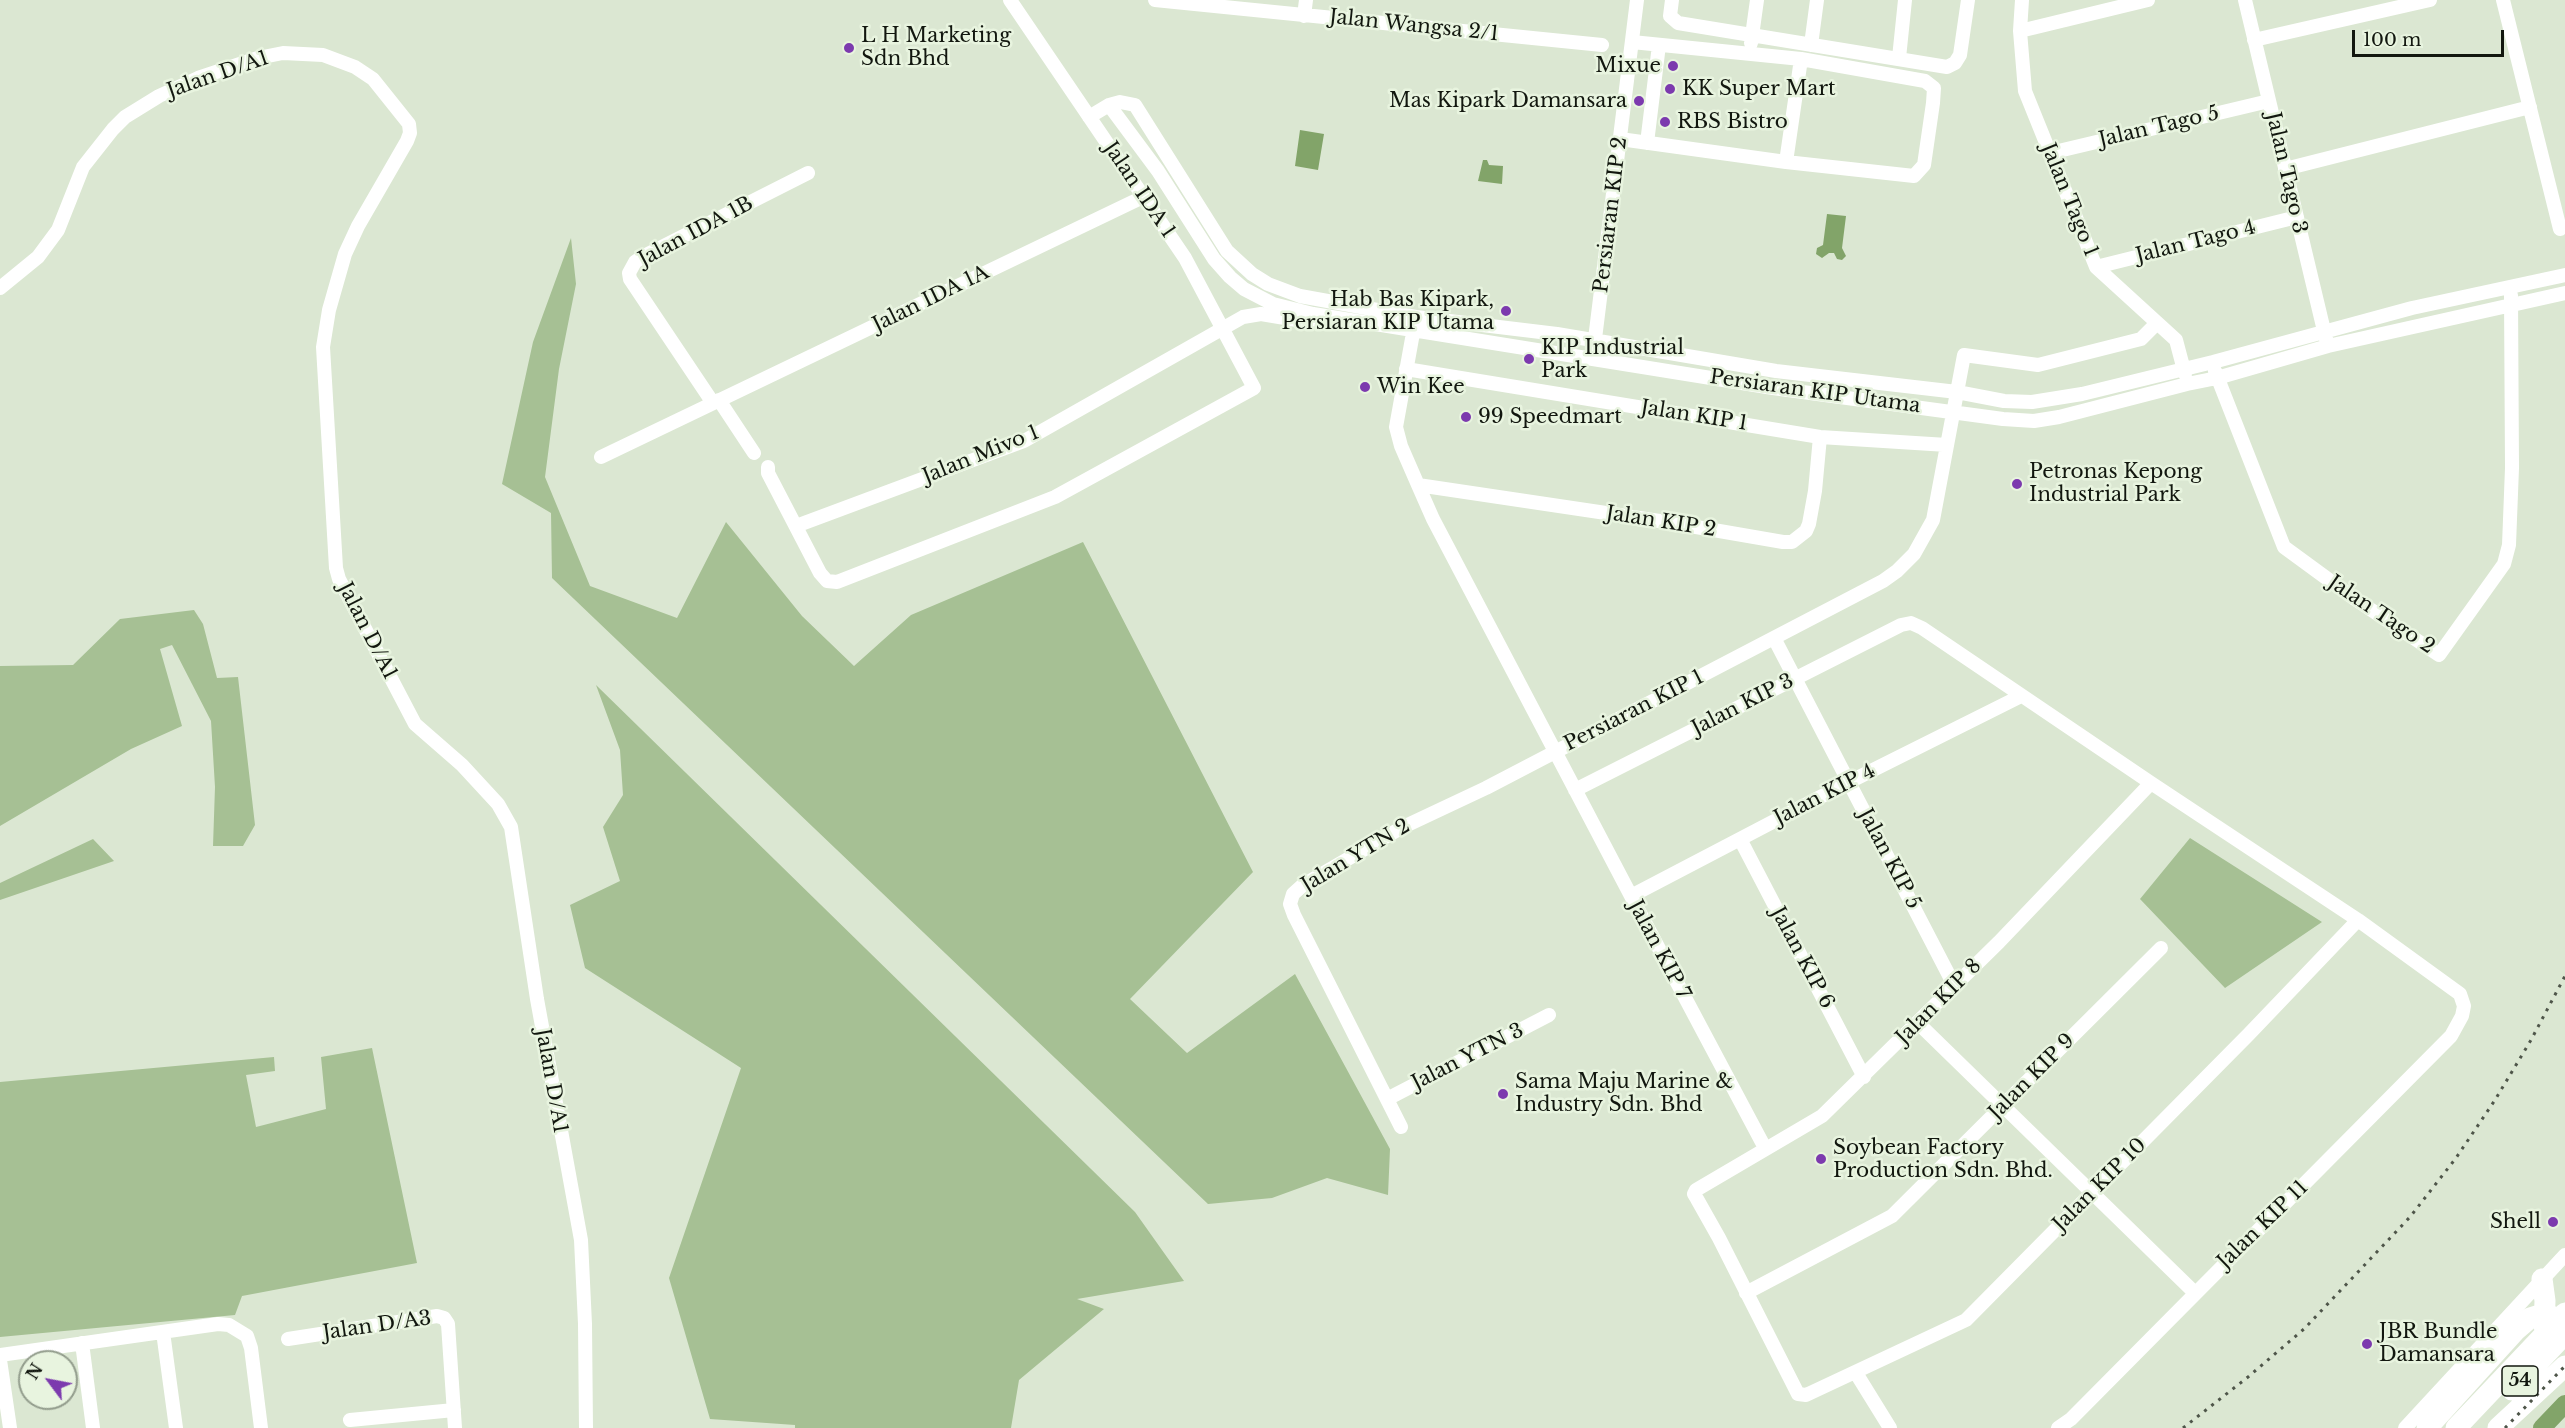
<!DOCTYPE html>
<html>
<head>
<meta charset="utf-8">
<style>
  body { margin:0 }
  #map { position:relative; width:2565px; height:1428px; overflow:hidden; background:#dbe7d2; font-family:"Libre Baskerville",serif }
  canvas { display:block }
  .north { position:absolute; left:18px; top:1350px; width:60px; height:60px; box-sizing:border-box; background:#e8f4df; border:2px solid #929c8c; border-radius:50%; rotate:302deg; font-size:16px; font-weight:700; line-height:24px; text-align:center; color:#12170f }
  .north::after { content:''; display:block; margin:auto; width:21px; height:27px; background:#7c3aae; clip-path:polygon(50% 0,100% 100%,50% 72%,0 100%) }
  .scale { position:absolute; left:2352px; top:30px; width:152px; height:27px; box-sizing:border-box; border:3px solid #12170f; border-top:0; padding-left:8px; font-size:18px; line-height:21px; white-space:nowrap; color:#12170f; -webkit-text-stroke:4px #e8f4df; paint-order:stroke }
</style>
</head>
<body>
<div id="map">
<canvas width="2565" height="1428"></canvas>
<div class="north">N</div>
<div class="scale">100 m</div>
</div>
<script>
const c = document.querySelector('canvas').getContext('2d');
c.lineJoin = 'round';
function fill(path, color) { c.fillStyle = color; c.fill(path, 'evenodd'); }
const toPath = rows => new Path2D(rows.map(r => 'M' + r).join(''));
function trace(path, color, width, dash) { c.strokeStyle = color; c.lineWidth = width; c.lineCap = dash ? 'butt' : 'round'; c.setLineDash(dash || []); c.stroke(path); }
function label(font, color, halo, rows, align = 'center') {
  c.font = font + ' "Libre Baskerville",serif'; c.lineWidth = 5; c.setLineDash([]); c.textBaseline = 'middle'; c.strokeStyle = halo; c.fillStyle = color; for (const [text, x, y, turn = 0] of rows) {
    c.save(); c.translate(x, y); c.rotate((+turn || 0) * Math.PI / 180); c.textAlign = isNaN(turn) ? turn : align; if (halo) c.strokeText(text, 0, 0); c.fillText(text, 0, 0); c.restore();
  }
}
const green = toPath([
  [571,238,576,284,559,369,545,477,590,586,677,618,726,522,802,616,854,666,911,615,1083,542,1253,872,1130,999,1187,1053,1295,974,1390,1149,1388,1195,1327,1178,1272,1198,1208,1204,552,578,551,513,502,484,533,342],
  [194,610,203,624,217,678,238,677,255,825,243,846,213,846,215,787,211,721,172,645,160,649,182,726,131,749,0,826,0,666,73,665,120,619],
  [596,685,1135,1212,1184,1281,1077,1299,1104,1309,1019,1380,1011,1428,795,1428,795,1425,710,1419,669,1278,741,1068,585,968,570,905,620,881,603,827,623,795,620,750],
  [2190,838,2322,922,2225,988,2140,899],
  [93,839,114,861,0,900,0,883],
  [372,1048,417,1263,242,1296,235,1315,0,1337,0,1082,274,1057,275,1071,246,1075,256,1127,326,1109,321,1057]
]);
const water = toPath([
  [1300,130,1324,134,1318,170,1295,166],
  [1483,160,1487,160,1489,165,1503,166,1502,184,1478,181],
  [1827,214,1846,216,1842,248,1846,256,1842,260,1837,259,1834,253,1829,253,1822,258,1816,254,1817,248,1823,245]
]);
const river = toPath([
  [2542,1428,2565,1404]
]);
const minor = toPath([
  [1155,0,1602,45],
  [1672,0,1670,16,1678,23,1947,67,1955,63,1960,55,1968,0],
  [2022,0,2020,31,2025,91,2096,267,2176,340,2185,374],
  [2245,0,2326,339],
  [2503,0,2560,229],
  [1304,16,1306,0],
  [2020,31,2148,0],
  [2254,40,2430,0],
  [1751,43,1757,0],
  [1811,45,1817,0],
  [1899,58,1905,0],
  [1109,105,1158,171,1214,259,1230,277,1244,289,1273,304,1313,314,1773,388,2003,419,2034,421,2059,417,2187,384,2217,378,2328,346,2565,293],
  [1089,117,1109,105,1120,102,1135,105,1227,251,1252,274,1268,284,1300,296,1416,317,1557,334,1776,371,1957,392,2004,401,2032,402,2082,394,2213,362,2412,308,2565,275],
  [1620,139,1786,162,1914,176,1924,165,1933,103,1934,88,1925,81,1801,59,1632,42],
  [1647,143,1659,45],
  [2050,153,2269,101],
  [1786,162,1801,59],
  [2285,169,2530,107],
  [2096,267,2297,217],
  [0,288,38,257,58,230,83,167,113,129,125,117,159,96,198,78,258,58,283,53,323,55,355,67,373,79,409,124,410,133,407,141,358,226,345,254,329,310,323,347,336,568,339,579,415,724,462,765,498,804,511,827,537,999,581,1240,585,1324,586,1428],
  [1415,322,1396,427,1401,446,1418,485,1433,519,1631,896,1765,1148],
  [1594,347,1637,0],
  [1406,369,1820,437,1947,445],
  [2215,371,2284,547,2355,599,2439,655,2504,564,2509,545,2512,468,2511,295],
  [719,400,754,453],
  [713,403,630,279,629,273,635,262,642,257,808,173],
  [601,457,1143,197],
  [768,467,768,473,820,573,827,581,837,582,1055,497,1254,388,1185,258,1010,0],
  [1418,485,1673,523,1783,542,1792,542,1806,531,1809,524,1815,491,1820,437],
  [796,526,1024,441,1243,317,1261,314,1309,322],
  [1774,638,1954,985],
  [2151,783,1999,942,1822,1116,1696,1190,1694,1194,1697,1199,1719,1238,1798,1394,1806,1395,1966,1320,2249,1034,2358,920],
  [1575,790,1901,625,1911,623,1922,628,2151,783,2358,920,2460,994,2464,1006,2462,1016,2451,1036,2071,1419,2058,1428],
  [1740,839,1864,1077],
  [1631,896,1849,782,2021,696],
  [1918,1023,2195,1293],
  [1387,1099,1549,1015],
  [1401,1127,1294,915,1290,904,1293,894,1303,885,1401,828,1486,788,1883,581,1897,571,1914,554,1933,520,1964,355,2038,365,2141,339,2157,323],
  [1746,1293,1892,1216,2161,948],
  [163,1332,176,1428],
  [288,1339,437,1316,444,1318,448,1324,455,1428],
  [82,1343,93,1428],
  [0,1355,218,1324,229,1325,247,1336,251,1348,261,1428],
  [0,1360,10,1428],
  [1856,1373,1890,1428],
  [350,1420,454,1410],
  [2405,1428,2565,1255]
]);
const highway = toPath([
  [2542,1279,2545,1301,2544,1326],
  [2512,1390,2565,1334],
  [2427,1428,2516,1330,2530,1318,2546,1313,2565,1324],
  [2456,1428,2565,1313],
  [2498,1428,2565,1366]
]);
const rail = toPath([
  [2183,1428,2248,1377,2304,1329,2410,1217,2456,1158,2495,1100,2531,1040,2565,976],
  [2505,1428,2565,1366]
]);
const markers = [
  [849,48,6,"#7c3aae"],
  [1673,66,6,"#7c3aae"],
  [1670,89,6,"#7c3aae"],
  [1639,101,6,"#7c3aae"],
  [1665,122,6,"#7c3aae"],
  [1506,311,6,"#7c3aae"],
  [1529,359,6,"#7c3aae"],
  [1365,387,6,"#7c3aae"],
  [1466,417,6,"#7c3aae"],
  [2017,484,6,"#7c3aae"],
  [1503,1094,6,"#7c3aae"],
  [1821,1159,6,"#7c3aae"],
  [2553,1222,6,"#7c3aae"],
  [2367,1344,6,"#7c3aae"]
];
const shields = [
  [2520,1381,36]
];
const shieldNames = [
  ["54",2520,1381]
];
const streetNames = [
  ["Jalan Wangsa 2/1",1414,26,6],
  ["Jalan D/A1",218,75,-19],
  ["Jalan Tago 5",2159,127,-13],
  ["Jalan Tago 3",2286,173,77],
  ["Jalan IDA 1",1139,190,56],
  ["Jalan Tago 1",2069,200,68],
  ["Persiaran KIP 2",1611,215,-83],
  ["Jalan IDA 1B",696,232,-28],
  ["Jalan Tago 4",2196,242,-14],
  ["Jalan IDA 1A",931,299,-26],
  ["Persiaran KIP Utama",1815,392,8],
  ["Jalan KIP 1",1694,416,9],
  ["Jalan Mivo 1",981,455,-22],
  ["Jalan KIP 2",1661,522,9],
  ["Jalan Tago 2",2381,615,34],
  ["Jalan D/A1",367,631,63],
  ["Jalan KIP 3",1743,705,-27],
  ["Persiaran KIP 1",1634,711,-27],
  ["Jalan KIP 4",1825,795,-27],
  ["Jalan YTN 2",1356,856,-31],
  ["Jalan KIP 5",1889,859,62],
  ["Jalan KIP 7",1659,950,62],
  ["Jalan KIP 6",1802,958,62],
  ["Jalan KIP 8",1939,1002,-45],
  ["Jalan YTN 3",1468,1057,-27],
  ["Jalan KIP 9",2032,1077,-45],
  ["Jalan D/A1",551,1081,80],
  ["Jalan KIP 10",2100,1185,-45],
  ["Jalan KIP 11",2263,1225,-44],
  ["Jalan D/A3",377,1326,-8]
];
const poiNames = [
  ["L H Marketing",861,36],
  ["Sdn Bhd",861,59],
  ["Mixue",1661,66,"right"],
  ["KK Super Mart",1682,89],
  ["Mas Kipark Damansara",1627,101,"right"],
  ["RBS Bistro",1677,122],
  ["Hab Bas Kipark,",1494,300,"right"],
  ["Persiaran KIP Utama",1494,323,"right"],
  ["KIP Industrial",1541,348],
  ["Park",1541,371],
  ["Win Kee",1377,387],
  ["99 Speedmart",1478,417],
  ["Petronas Kepong",2029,472],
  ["Industrial Park",2029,495],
  ["Sama Maju Marine &",1515,1082],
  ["Industry Sdn. Bhd",1515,1105],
  ["Soybean Factory",1833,1148],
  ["Production Sdn. Bhd.",1833,1171],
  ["Shell",2541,1222,"right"],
  ["JBR Bundle",2379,1332],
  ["Damansara",2379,1355]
];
fill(green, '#a6c094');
fill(water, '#82a469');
trace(river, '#82a469', 18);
trace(minor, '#fff', 14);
trace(highway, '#fff', 21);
trace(rail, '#4e5549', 3, [3, 6]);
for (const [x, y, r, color] of markers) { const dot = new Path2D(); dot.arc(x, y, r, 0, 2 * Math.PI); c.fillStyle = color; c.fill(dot); trace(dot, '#e8f4df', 2); }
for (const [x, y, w] of shields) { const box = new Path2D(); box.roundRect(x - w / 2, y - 15, w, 30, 4.5); c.fillStyle = '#e8f4df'; c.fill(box); trace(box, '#12170f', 1.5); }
label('bold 18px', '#12170f', null, shieldNames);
label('20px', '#12170f', '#e8f4df', streetNames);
label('20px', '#12170f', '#e8f4df', poiNames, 'left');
</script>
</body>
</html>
